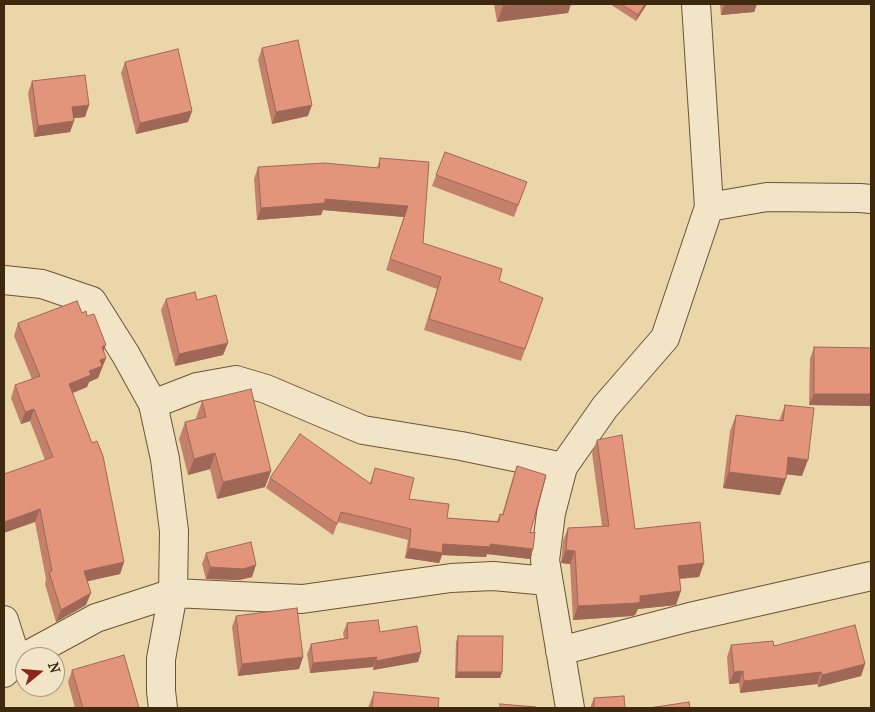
<!DOCTYPE html>
<html>
<head>
<meta charset="utf-8">
<style>
  body { margin:0 }
  #map { position:relative; width:875px; height:712px; overflow:hidden; background:#ebd6a9; font-family:"IM FELL French Canon",serif }
  canvas { display:block }
  .frame { position:absolute; inset:0; border:5px solid #3f290e; pointer-events:none }
  .north { position:absolute; left:15px; top:647px; width:50px; height:50px; box-sizing:border-box; background:#f2e4c7; border:1px solid #aa997d; border-radius:50%; rotate:73deg; font-size:14px; font-weight:700; line-height:20px; text-align:center; color:#3f290e }
  .north::after { content:''; display:block; margin:auto; width:18px; height:22px; background:#8f2418; clip-path:polygon(50% 0,100% 100%,50% 72%,0 100%) }
</style>
</head>
<body>
<div id="map">
<canvas width="875" height="712"></canvas>
<div class="frame"></div>
<div class="north">N</div>
</div>
<script>
const c = document.querySelector('canvas').getContext('2d');
c.lineJoin = 'round';
const toPath = rows => new Path2D(rows.map(r => 'M' + r).join(''));
function trace(path, color, width, dash) { c.strokeStyle = color; c.lineWidth = width; c.lineCap = dash ? 'butt' : 'round'; c.setLineDash(dash || []); c.stroke(path); }
function fill(path, color) { c.fillStyle = color; c.fill(path, 'evenodd'); }
const minor = toPath([
  [709,207,767,197,860,198,871,199],
  [4,280,42,284,92,301,126,355,153,404,165,459,174,531,173,593,161,659,161,691,163,708],
  [153,404,197,387,236,380,266,389,363,430,461,446,563,467],
  [4,620,17,661],
  [560,651,690,617,871,576],
  [4,673,17,661,96,618,173,593,302,599,451,578,493,576,548,581],
  [570,708,545,560,551,513,563,467,605,407,665,338,709,207,696,4]
]);
const wall = toPath([
  [494,4,571,4,568,13,497,22],
  [610,4,647,4,636,21],
  [720,4,757,4,754,12,721,15],
  [262,48,308,116,272,124,258,60],
  [125,62,192,111,188,122,136,134,121,73],
  [32,81,89,105,85,117,73,118,74,121,70,132,34,137,28,93],
  [445,152,527,182,514,217,432,186],
  [380,158,423,243,499,281,543,298,521,361,424,330,437,289,386,270,404,217,323,210,321,215,257,220,254,179,258,167,377,168],
  [166,299,197,300,228,343,223,355,175,366,161,310],
  [82,313,103,352,106,358,98,378,89,382,87,387,73,393,124,562,120,574,87,581,86,605,56,622,45,584,46,579,35,522,45,460,30,421,21,424,11,398,15,385,32,379,14,336,18,323],
  [814,347,871,348,871,406,809,405,810,359],
  [202,401,271,471,265,487,217,499,210,469,188,475,179,439,185,422,196,419,196,418],
  [785,405,802,476,786,474,780,495,723,488,730,431,736,415,779,421],
  [597,440,635,529,704,563,699,577,680,579,676,605,638,609,635,615,632,616,573,620,570,564,561,563,563,541,568,528,602,526,592,453],
  [517,466,530,533,530,559,487,554,486,557,442,555,439,563,405,558,408,540,338,522,333,535,266,488,270,478,370,483,375,468,409,499,447,518,497,521,500,514,502,515,513,477],
  [206,553,252,577,239,580,206,579,202,564],
  [236,616,303,657,299,669,238,676,232,627],
  [347,623,380,632,421,652,418,662,373,670,373,667,310,673,307,654,311,644,344,638,343,633],
  [458,636,502,672,500,678,455,678,456,642],
  [731,645,774,646,865,664,861,676,818,687,817,684,740,693,739,683,729,684,727,657],
  [72,670,139,708,75,708,68,682],
  [374,692,438,708,368,708],
  [594,698,625,708,590,708]
]);
const shadedWall = toPath([
  [522,4,571,4,568,13,497,22,503,6],
  [645,4,647,4,636,21,638,15],
  [725,4,757,4,754,12,721,15],
  [89,105,85,117,68,119,72,107],
  [312,105,308,116,272,124,276,112],
  [192,111,188,122,136,134,140,123],
  [74,121,70,132,34,137,38,126],
  [325,199,408,206,404,217,323,210,321,215,257,220,261,208],
  [228,343,223,355,175,366,179,354],
  [106,345,101,357,102,347],
  [106,358,98,378,89,382,87,387,65,396,69,384,89,371,100,360],
  [814,394,871,394,871,406,809,405],
  [34,409,30,421,21,424,25,412],
  [215,453,210,469,188,475,194,459],
  [788,457,808,460,802,476,783,474],
  [271,471,265,487,217,499,223,482],
  [729,472,786,479,780,495,723,488],
  [40,509,35,522,4,533,4,522],
  [443,544,490,544,533,549,530,559,487,554,486,557,442,555,439,563,405,558,409,548],
  [566,550,575,551,570,564,561,563],
  [124,562,120,574,80,583,84,571],
  [704,563,699,577,674,579,678,566],
  [256,565,252,577,239,580,206,579,210,567],
  [681,591,676,605,638,609,635,615,632,616,573,620,578,606,640,596],
  [91,593,86,605,56,622,61,610],
  [421,652,418,662,373,670,376,661],
  [303,657,299,669,238,676,242,664],
  [377,657,373,667,310,673,313,663],
  [865,664,861,676,818,687,822,675],
  [743,671,739,683,729,684,734,672],
  [457,672,502,672,500,678,455,678],
  [821,672,817,684,740,693,744,681]
]);
const building = toPath([
  [502,4,522,4,503,6,502,4],
  [621,4,645,4,638,15,621,4],
  [298,40,312,105,276,112,262,48,298,40],
  [178,49,192,111,140,123,125,62,178,49],
  [85,75,89,105,72,107,74,121,38,126,32,81,85,75],
  [445,152,527,182,518,205,436,175,445,152],
  [380,158,429,162,423,243,502,269,499,281,543,298,525,349,429,319,441,277,390,259,408,206,325,199,325,203,261,208,258,167,324,163,379,168,380,158],
  [195,292,197,300,216,295,228,343,179,354,166,299,195,292],
  [77,301,82,313,86,311,87,316,94,314,106,345,102,347,106,358,100,360,102,366,89,371,91,375,69,384,92,443,97,441,103,456,124,562,84,571,91,593,61,610,49,572,52,571,40,509,4,522,4,474,53,457,34,409,25,412,15,385,40,376,18,323,77,301],
  [814,347,871,348,871,394,814,394,814,347],
  [251,389,271,471,223,482,215,453,194,459,185,422,206,417,202,401,251,389],
  [785,405,814,408,808,460,788,457,786,479,729,472,736,415,783,421,785,405],
  [300,434,371,484,375,468,414,478,409,499,449,504,447,518,499,522,500,514,503,515,517,466,546,475,530,533,535,532,533,549,490,544,490,547,443,544,442,553,409,548,411,529,341,512,337,524,270,478,300,434],
  [622,435,635,529,700,522,704,563,678,566,681,591,640,596,640,602,637,603,578,606,575,551,566,550,568,528,609,526,597,440,622,435],
  [251,542,256,565,243,569,210,567,206,553,251,542],
  [297,608,303,657,242,664,236,616,297,608],
  [378,620,380,632,417,626,421,652,376,661,377,657,313,663,311,644,348,638,347,623,378,620],
  [855,625,865,664,822,675,821,672,744,681,743,671,734,672,731,645,773,641,774,646,855,625],
  [458,636,503,636,502,672,457,672,458,636],
  [124,655,139,708,83,708,72,670,124,655],
  [374,692,439,698,438,708,372,708,374,692],
  [624,696,625,708,594,708,594,698,624,696],
  [689,702,690,708,649,708,689,702],
  [500,704,536,707,536,708,500,708,500,704]
]);
trace(minor, '#6a5435', 30);
trace(minor, '#f2e4c7', 28);
fill(wall, '#c3806a');
fill(shadedWall, '#9f6856');
fill(building, '#e3957b');
trace(building, '#9f6856', 1);
</script>
</body>
</html>
